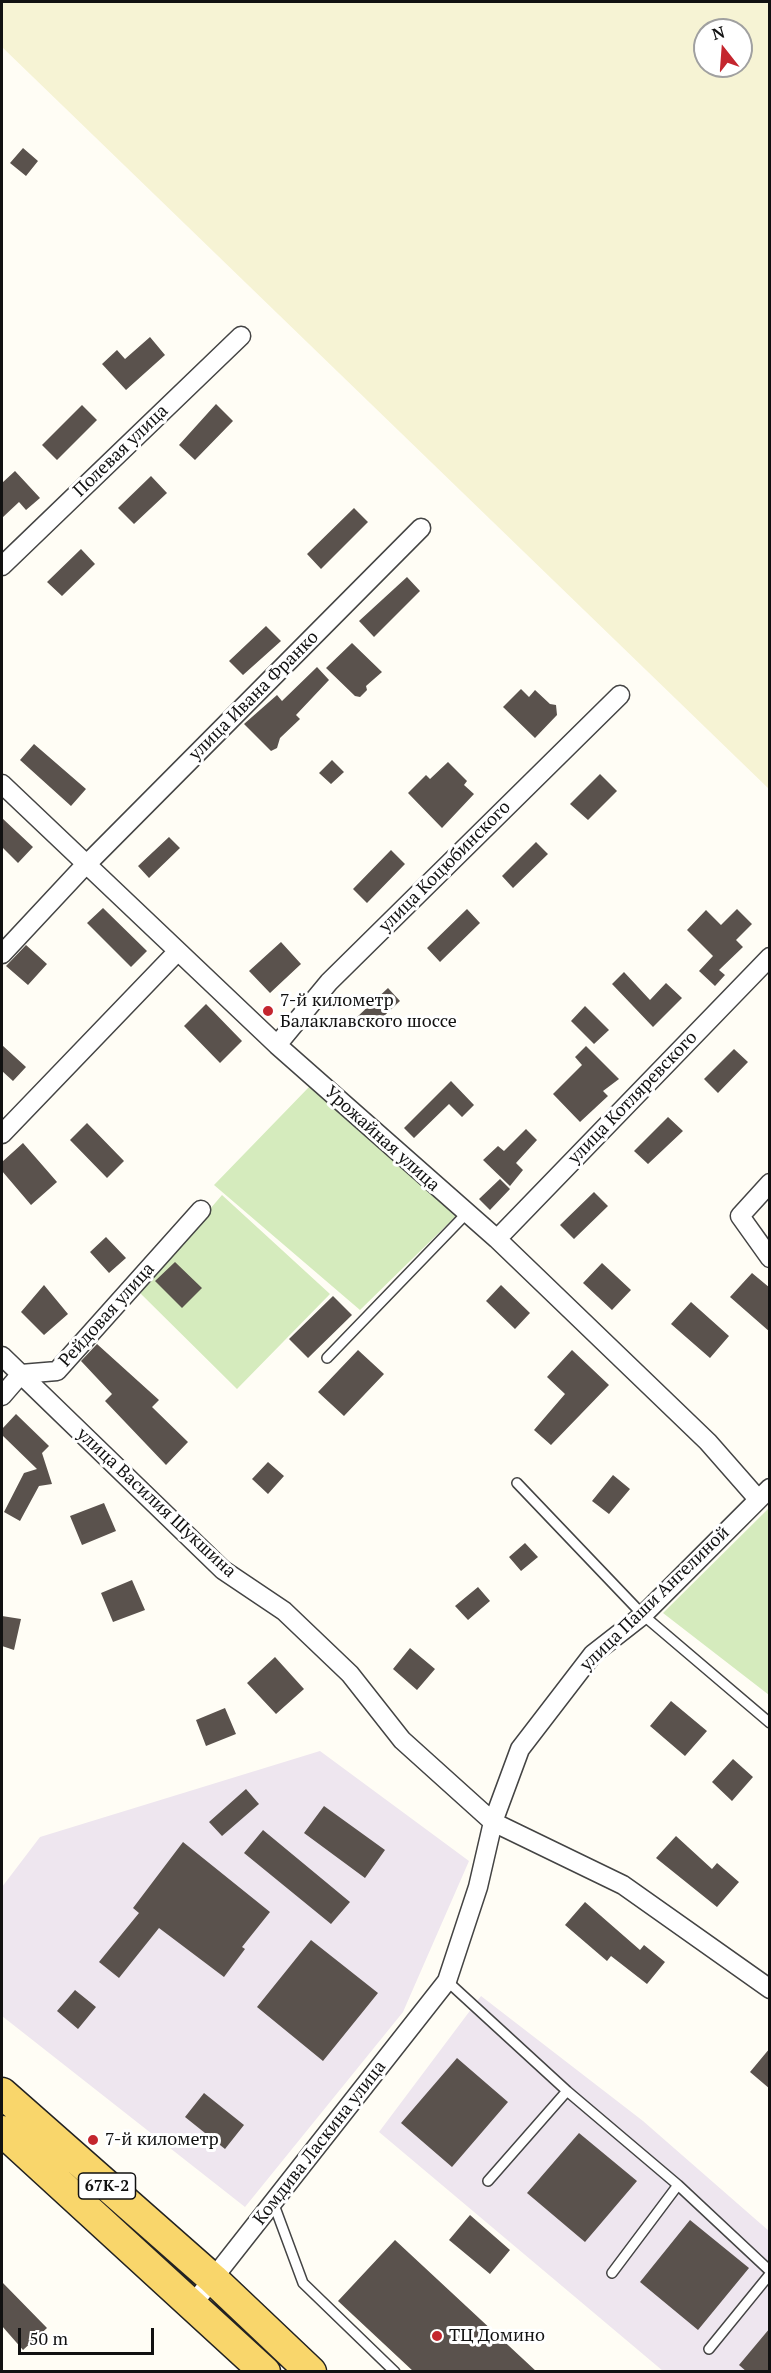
<!DOCTYPE html>
<html>
<head>
<meta charset="utf-8">
<style>
  body { margin:0 }
  #map { position:relative; width:771px; height:2373px; overflow:hidden; background:#fffdf5; font-family:"PT Serif",serif }
  canvas { display:block }
  .frame { position:absolute; inset:0; border:3px solid #111; pointer-events:none }
  .north { position:absolute; left:693px; top:18px; width:60px; height:60px; box-sizing:border-box; background:#fff; border:2px solid #a0a0a0; border-radius:50%; rotate:343deg; font-size:16px; font-weight:700; line-height:24px; text-align:center; color:#111 }
  .north::after { content:''; display:block; margin:auto; width:21px; height:27px; background:#c4262e; clip-path:polygon(50% 0,100% 100%,50% 72%,0 100%) }
  .scale { position:absolute; left:18px; top:2328px; width:136px; height:27px; box-sizing:border-box; border:3px solid #111; border-top:0; padding-left:8px; font-size:18px; line-height:21px; white-space:nowrap; color:#111; -webkit-text-stroke:4px #fff; paint-order:stroke }
</style>
</head>
<body>
<div id="map">
<canvas width="771" height="2373"></canvas>
<div class="frame"></div>
<div class="north">N</div>
<div class="scale">50 m</div>
</div>
<script>
const c = document.querySelector('canvas').getContext('2d');
c.lineJoin = 'round';
function fill(path, color) { c.fillStyle = color; c.fill(path, 'evenodd'); }
const toPath = rows => new Path2D(rows.map(r => 'M' + r).join(''));
function trace(path, color, width, dash) { c.strokeStyle = color; c.lineWidth = width; c.lineCap = dash ? 'butt' : 'round'; c.setLineDash(dash || []); c.stroke(path); }
function label(font, color, halo, rows, align = 'center') {
  c.font = font + ' "PT Serif",serif'; c.lineWidth = 6; c.setLineDash([]); c.textBaseline = 'middle'; c.strokeStyle = halo; c.fillStyle = color; for (const [text, x, y, turn = 0] of rows) {
    c.save(); c.translate(x, y); c.rotate((+turn || 0) * Math.PI / 180); c.textAlign = isNaN(turn) ? turn : align; if (halo) c.strokeText(text, 0, 0); c.fillText(text, 0, 0); c.restore();
  }
}
const industrial = toPath([
  [320,1751,469,1861,403,2012,245,2207,2,2016,2,1887,40,1837],
  [481,1996,643,2121,769,2231,769,2371,663,2371,379,2132]
]);
const farmland = toPath([
  [2,2,769,2,769,789,2,47],
  [705,30,741,30,741,66,705,66]
]);
const green = toPath([
  [310,1086,458,1214,360,1310,214,1185],
  [222,1195,330,1294,237,1389,139,1292],
  [769,1508,769,1695,663,1613]
]);
const building = toPath([
  [23,148,38,161,26,176,10,163],
  [150,337,165,355,126,390,102,364,117,350,125,359],
  [216,404,233,421,195,460,179,445],
  [82,405,97,420,57,460,42,445],
  [15,471,40,498,26,510,19,502,2,518,2,483],
  [151,476,167,493,134,524,118,508],
  [354,508,368,522,321,569,307,554],
  [81,549,95,564,62,596,47,582],
  [407,577,420,591,374,637,359,621],
  [266,626,281,641,243,675,229,661],
  [352,643,382,672,366,686,367,690,360,697,355,696,326,668],
  [317,667,329,680,296,715,300,719,280,738,277,748,271,751,244,724,277,695,282,701],
  [521,689,529,697,535,690,550,704,556,705,557,715,535,738,503,707],
  [34,744,86,789,71,806,20,760],
  [332,760,344,772,331,784,319,773],
  [448,762,467,781,464,785,474,794,442,828,408,793,426,775,430,779],
  [600,774,617,791,588,820,570,804],
  [2,818,33,847,18,863,2,847],
  [169,837,180,848,149,878,138,866],
  [536,842,548,854,513,888,502,876],
  [391,850,405,864,367,903,353,889],
  [103,908,147,951,131,967,87,923],
  [467,909,480,923,440,962,427,948],
  [737,909,752,924,736,940,743,947,719,970,725,975,715,986,699,971,713,956,687,930,706,910,721,925],
  [281,942,301,964,270,993,249,971],
  [26,945,47,964,28,985,6,966],
  [624,972,650,1000,666,983,682,998,653,1027,612,984],
  [388,988,400,1001,369,1030,357,1017],
  [206,1004,242,1041,220,1063,184,1026],
  [585,1006,609,1030,594,1044,571,1021],
  [2,1045,26,1067,13,1081,2,1071],
  [586,1046,619,1079,603,1091,608,1096,580,1122,553,1094,582,1065,575,1057],
  [734,1049,748,1062,718,1093,704,1079],
  [451,1081,474,1105,462,1117,449,1104,414,1138,404,1128],
  [668,1117,683,1131,648,1164,634,1151],
  [87,1123,124,1161,107,1178,70,1140],
  [526,1129,537,1140,516,1163,523,1170,510,1186,483,1160,498,1146,504,1151],
  [23,1143,57,1182,31,1205,2,1171,2,1162],
  [500,1179,510,1189,490,1210,479,1199],
  [594,1192,608,1206,574,1239,560,1225],
  [106,1237,126,1258,109,1273,90,1252],
  [175,1262,202,1288,182,1308,155,1281],
  [602,1263,631,1290,612,1310,583,1283],
  [752,1273,770,1288,770,1332,730,1297],
  [44,1285,68,1314,44,1335,21,1312],
  [501,1285,530,1313,515,1329,486,1301],
  [333,1296,352,1315,308,1358,289,1339],
  [691,1302,729,1336,710,1358,671,1324],
  [97,1344,159,1400,152,1407,188,1442,166,1465,105,1401,112,1394,81,1361],
  [358,1350,384,1374,344,1416,318,1392],
  [572,1350,609,1385,551,1445,534,1430,565,1394,547,1377],
  [16,1414,49,1446,42,1453,52,1484,39,1486,20,1521,4,1512,24,1473,37,1469,2,1435,2,1429],
  [268,1462,284,1476,268,1494,252,1479],
  [613,1475,630,1489,609,1514,592,1501],
  [104,1503,116,1531,82,1545,70,1516],
  [525,1543,538,1557,521,1571,509,1557],
  [132,1580,145,1610,113,1622,101,1593],
  [478,1587,490,1601,468,1620,455,1606],
  [2,1616,21,1619,14,1650,2,1646],
  [410,1648,435,1669,417,1690,393,1669],
  [275,1657,304,1689,276,1714,247,1683],
  [671,1701,707,1731,685,1756,650,1726],
  [225,1708,236,1734,206,1746,196,1720],
  [733,1759,753,1777,732,1801,712,1782],
  [246,1789,259,1804,222,1836,209,1822],
  [324,1806,385,1850,365,1878,304,1833],
  [263,1830,350,1902,331,1924,244,1853],
  [676,1836,712,1869,717,1863,739,1882,717,1907,656,1858],
  [183,1842,270,1912,242,1947,245,1949,224,1977,159,1928,119,1978,99,1962,139,1913,133,1908],
  [585,1902,640,1950,644,1945,665,1962,647,1984,611,1956,607,1961,565,1925],
  [311,1940,378,1993,323,2061,257,2007],
  [75,1990,96,2007,78,2029,57,2011],
  [770,2048,770,2089,750,2072],
  [457,2058,508,2102,452,2167,401,2123],
  [204,2093,244,2125,225,2149,185,2117],
  [579,2133,637,2181,585,2242,527,2193],
  [470,2215,510,2250,490,2274,449,2240],
  [690,2220,749,2268,698,2330,640,2282],
  [395,2240,537,2372,414,2372,338,2301],
  [2,2282,47,2328,23,2350,2,2326],
  [770,2328,770,2372,747,2372,739,2365]
]);
const service = toPath([
  [327,1358,466,1214],
  [517,1483,643,1615,770,1723],
  [447,1981,567,2091,488,2181],
  [567,2091,678,2185,612,2273],
  [678,2185,770,2271],
  [273,2202,303,2283,395,2372],
  [709,2349,770,2274]
]);
const minor = toPath([
  [2,566,241,336],
  [2,784,277,1045,497,1239,708,1442,758,1499],
  [87,864,421,528],
  [2,954,87,863],
  [277,1045,329,982,620,695],
  [2,1134,178,951],
  [770,1183,740,1216,770,1258],
  [497,1239,770,957],
  [2,1356,223,1570,284,1611,350,1674,402,1740,493,1822,623,1885,770,1989],
  [2,1396,21,1374,57,1371,201,1210],
  [193,2304,447,1981,478,1887,493,1822,520,1749,593,1654,643,1615,770,1488]
]);
const primary = toPath([
  [2,2093,213,2279,311,2372],
  [2,2131,265,2372]
]);
const markers = [
  [268,1011,6,"#c4262e"],
  [93,2140,6,"#c4262e"],
  [437,2336,6,"#c4262e"]
];
const shields = [
  [107,2186,57]
];
const shieldNames = [
  ["67К-2",107,2186]
];
const streetNames = [
  ["Полевая улица",121,451,-44],
  ["улица Ивана Франко",254,696,-45],
  ["улица Коцюбинского",445,867,-45],
  ["улица Котляревского",633,1098,-46],
  ["Урожайная улица",382,1139,42],
  ["Рейдовая улица",107,1315,-48],
  ["улица Василия Шукшина",156,1503,43],
  ["улица Паши Ангелиной",655,1599,-44],
  ["Комдива Ласкина улица",320,2143,-52]
];
const poiNames = [
  ["7-й километр",280,1001],
  ["Балаклавского шоссе",280,1022],
  ["7-й километр",105,2140],
  ["ТЦ Домино",449,2336]
];
fill(industrial, '#eee6ef');
fill(farmland, '#f6f3d4');
fill(green, '#d5ebbd');
fill(building, '#5a524d');
trace(service, '#444', 12);
trace(minor, '#444', 21);
trace(primary, '#222', 33);
trace(service, '#fff', 9);
trace(minor, '#fff', 18);
trace(primary, '#f9d66b', 30);
for (const [x, y, r, color] of markers) { const dot = new Path2D(); dot.arc(x, y, r, 0, 2 * Math.PI); c.fillStyle = color; c.fill(dot); trace(dot, '#fff', 2); }
for (const [x, y, w] of shields) { const box = new Path2D(); box.roundRect(x - w / 2, y - 13, w, 26, 4.5); c.fillStyle = '#fff'; c.fill(box); trace(box, '#111', 1.5); }
label('bold 16px', '#111', null, shieldNames);
label('18px', '#111', '#fff', streetNames);
label('18px', '#111', '#fff', poiNames, 'left');
</script>
</body>
</html>
